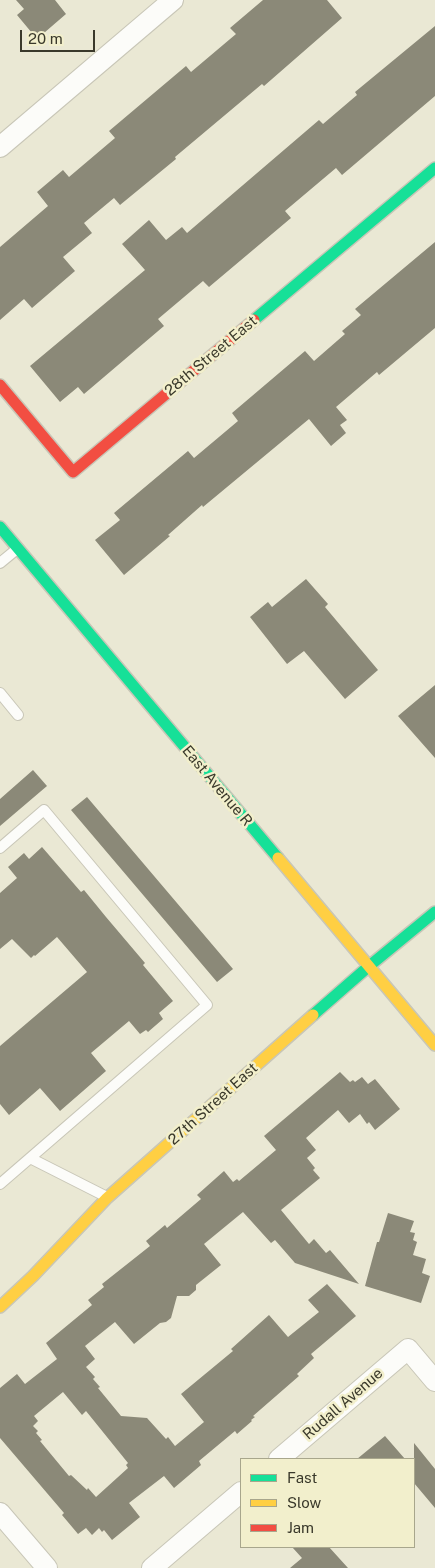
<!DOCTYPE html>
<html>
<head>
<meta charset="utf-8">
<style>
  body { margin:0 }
  #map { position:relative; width:435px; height:1568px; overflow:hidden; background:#eae8d4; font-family:"Public Sans",sans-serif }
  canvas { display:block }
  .legend { position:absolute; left:240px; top:1458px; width:175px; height:90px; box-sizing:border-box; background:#f2efcc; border:1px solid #a8a68c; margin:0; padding:6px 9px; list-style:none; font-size:15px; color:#3a392b }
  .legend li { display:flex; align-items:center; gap:10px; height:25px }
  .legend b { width:25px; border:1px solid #a8a68c }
  .scale { position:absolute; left:20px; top:30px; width:75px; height:22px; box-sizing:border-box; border:2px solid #3a392b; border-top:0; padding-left:6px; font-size:15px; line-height:18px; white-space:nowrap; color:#3a392b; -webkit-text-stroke:4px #f2efcc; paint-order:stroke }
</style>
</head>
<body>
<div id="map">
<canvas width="435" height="1568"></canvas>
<ul class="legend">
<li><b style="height:6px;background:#16e098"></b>Fast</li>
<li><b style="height:6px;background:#ffcf43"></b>Slow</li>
<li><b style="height:6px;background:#f24e42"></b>Jam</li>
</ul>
<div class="scale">20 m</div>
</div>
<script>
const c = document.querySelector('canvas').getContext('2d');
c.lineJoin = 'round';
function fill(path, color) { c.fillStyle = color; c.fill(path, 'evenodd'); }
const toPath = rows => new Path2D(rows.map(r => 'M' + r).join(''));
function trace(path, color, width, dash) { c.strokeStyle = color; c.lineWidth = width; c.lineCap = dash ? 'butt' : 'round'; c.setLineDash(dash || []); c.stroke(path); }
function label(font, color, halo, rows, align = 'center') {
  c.font = font + ' "Public Sans",sans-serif'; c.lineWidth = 5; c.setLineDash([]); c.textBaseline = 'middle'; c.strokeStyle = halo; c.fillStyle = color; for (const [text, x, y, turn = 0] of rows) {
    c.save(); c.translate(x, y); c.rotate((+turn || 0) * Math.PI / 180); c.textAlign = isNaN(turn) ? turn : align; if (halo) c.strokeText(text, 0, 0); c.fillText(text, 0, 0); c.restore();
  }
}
const building = toPath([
  [16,0,55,0,66,14,37,39,17,15,24,9],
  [263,0,327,0,342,18,264,86,262,84,175,157,176,159,120,205,114,198,84,223,92,233,63,257,75,271,32,308,24,299,0,320,0,247,48,206,37,192,63,170,69,177,115,138,109,131,186,66,191,72,236,34,230,28],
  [435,26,435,96,342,175,336,168,285,211,291,218,209,287,203,281,158,319,164,326,84,394,78,387,60,402,30,366,145,270,122,244,149,220,166,240,182,227,187,233,319,120,323,124,357,95,355,92],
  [435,242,435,328,379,375,377,372,336,407,347,420,340,425,346,433,331,446,309,419,203,507,202,505,168,535,170,536,124,575,95,540,120,520,114,513,188,451,194,458,238,421,232,413,305,351,314,361,345,334,342,331,361,315,355,309],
  [306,579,328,604,325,607,378,670,345,699,304,651,287,664,250,617,268,602,272,607],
  [435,685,435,758,398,716],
  [33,770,47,786,0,826,0,799],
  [87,797,233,969,217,982,71,810],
  [42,847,81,892,84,890,106,917,145,963,143,965,173,1001,159,1013,163,1019,148,1032,146,1030,140,1034,129,1021,91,1053,106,1071,60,1111,40,1088,9,1115,0,1104,0,1046,87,972,57,937,35,956,34,955,31,958,12,939,0,949,0,893,17,878,8,867,24,853,29,859],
  [340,1072,350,1082,353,1080,355,1082,362,1077,368,1084,375,1079,400,1109,375,1130,369,1122,367,1124,360,1114,349,1123,338,1110,306,1138,316,1150,307,1158,315,1168,313,1170,320,1178,281,1210,309,1244,314,1239,326,1253,330,1250,359,1284,295,1263,275,1240,271,1243,243,1212,204,1244,221,1265,196,1285,196,1290,189,1296,177,1296,171,1318,166,1322,160,1323,134,1344,115,1322,85,1346,95,1359,86,1367,95,1377,93,1379,100,1387,98,1388,121,1416,147,1418,166,1439,168,1437,175,1446,204,1422,181,1394,233,1351,231,1349,269,1315,288,1337,319,1312,308,1300,327,1284,356,1316,311,1354,314,1358,297,1374,299,1376,253,1416,255,1417,251,1420,252,1421,237,1434,235,1431,199,1461,201,1465,174,1488,164,1476,129,1503,140,1517,112,1540,104,1530,102,1532,99,1528,92,1535,86,1528,78,1534,62,1515,64,1513,0,1438,0,1388,17,1374,25,1384,57,1359,46,1343,92,1305,88,1300,104,1287,102,1284,150,1246,146,1241,165,1225,167,1228,201,1199,197,1195,224,1171,233,1182,237,1179,239,1181,276,1150,264,1136],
  [63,1392,82,1415,86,1411,128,1463,126,1465,128,1468,96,1497,88,1488,87,1490,71,1475,69,1476,40,1441,42,1440,36,1433,38,1431,33,1426,38,1421,34,1416],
  [388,1213,414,1221,410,1232,415,1233,413,1240,417,1242,413,1255,426,1259,422,1273,430,1276,421,1303,365,1286,377,1242,379,1242],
  [385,1436,405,1459,357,1459],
  [414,1443,435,1469,435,1508,414,1483],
  [292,1547,329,1547,348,1568,290,1568,302,1558]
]);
const lane = toPath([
  [0,563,17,549],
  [0,693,18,715],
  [0,848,44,810,207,1005,0,1184],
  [30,1158,107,1197]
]);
const street = toPath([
  [0,147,173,0],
  [279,1459,408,1349,435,1381],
  [0,1513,47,1568],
  [152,1568,241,1492]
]);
const fast = toPath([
  [254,320,435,168],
  [0,527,278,858],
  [313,1015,368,967,435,912]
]);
const slow = toPath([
  [278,858,435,1045],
  [0,1307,33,1276,107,1198,313,1015]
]);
const jam = toPath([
  [0,385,73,472,254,320]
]);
const streetNames = [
  ["28th Street East",211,356,-40],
  ["East Avenue R",217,786,50],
  ["27th Street East",213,1104,-42],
  ["Rudall Avenue",343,1404,-41]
];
fill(building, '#8b8978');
trace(lane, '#c8c6b7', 12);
trace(street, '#c8c6b7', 22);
trace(fast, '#c8c6b7', 14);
trace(slow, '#c8c6b7', 14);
trace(jam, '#c8c6b7', 14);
trace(lane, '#fcfcf9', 10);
trace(street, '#fcfcf9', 20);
trace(fast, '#16e098', 11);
trace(slow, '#ffcf43', 11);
trace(jam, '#f24e42', 11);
label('15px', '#3a392b', '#f2efcc', streetNames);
</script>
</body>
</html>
